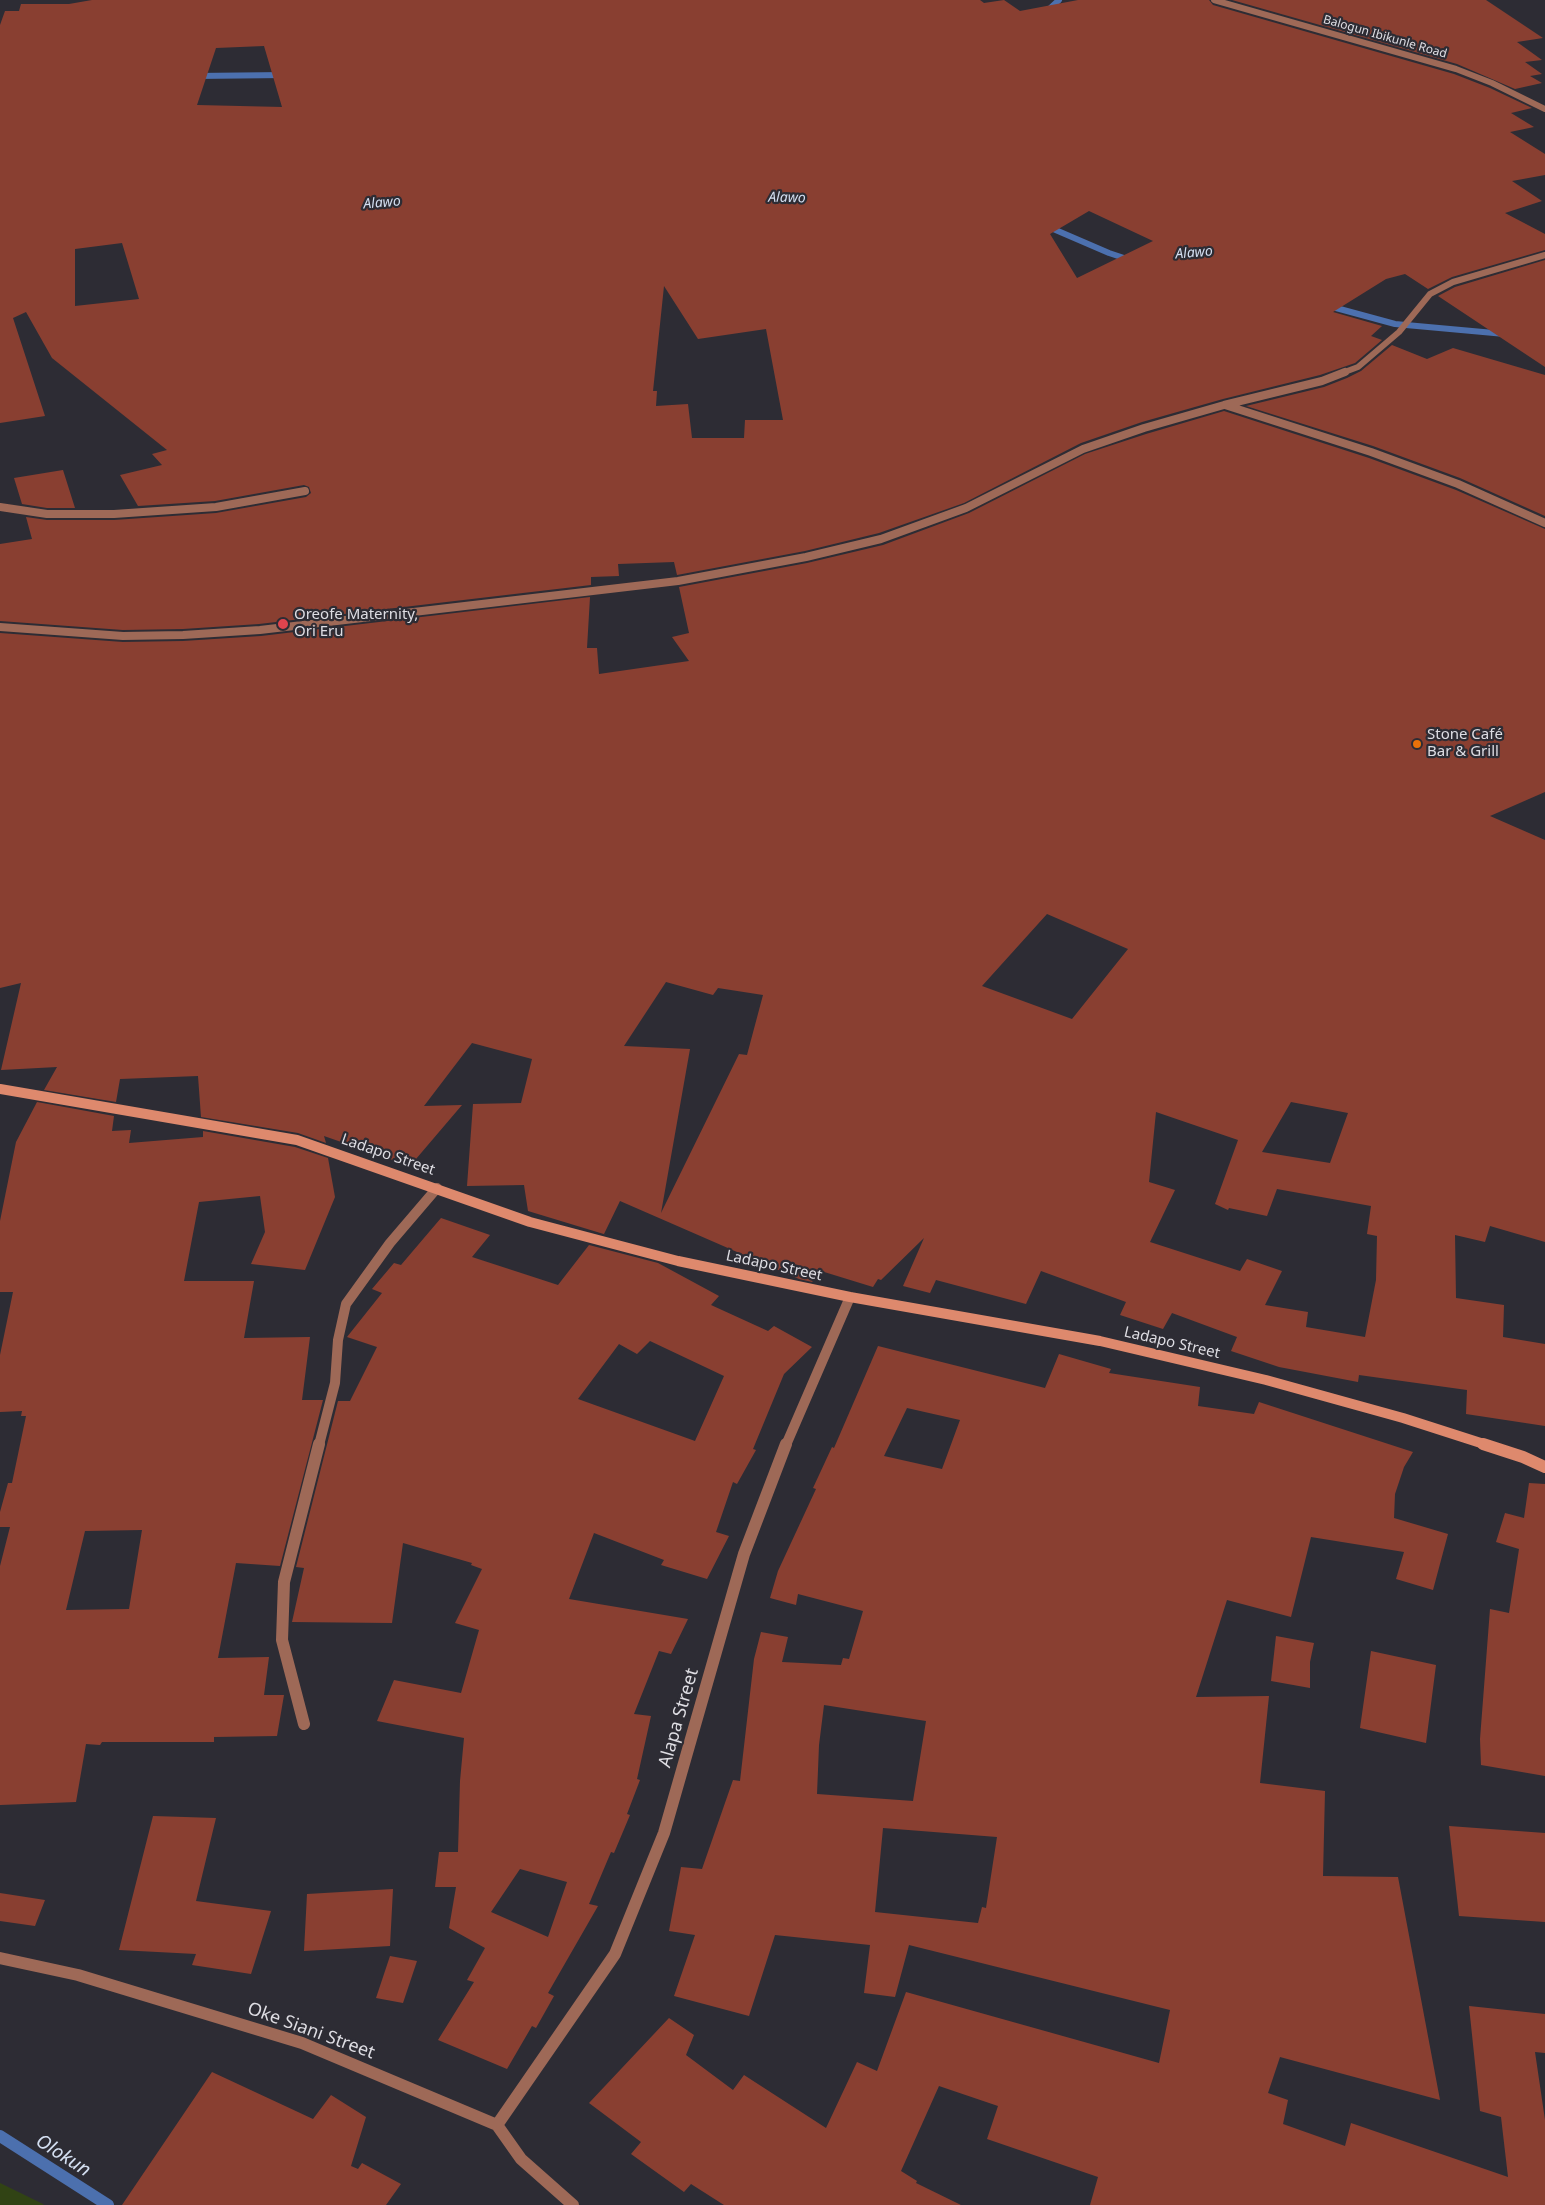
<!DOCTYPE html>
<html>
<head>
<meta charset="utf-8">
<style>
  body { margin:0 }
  canvas { display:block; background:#2d2c34 }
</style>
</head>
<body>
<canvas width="1545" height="2205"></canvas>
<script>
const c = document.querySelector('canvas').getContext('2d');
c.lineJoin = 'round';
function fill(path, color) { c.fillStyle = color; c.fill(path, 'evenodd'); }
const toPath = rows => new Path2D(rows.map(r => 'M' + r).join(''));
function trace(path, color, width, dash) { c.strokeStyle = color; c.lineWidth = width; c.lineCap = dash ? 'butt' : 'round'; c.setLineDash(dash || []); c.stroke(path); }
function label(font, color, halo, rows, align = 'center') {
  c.font = font + ' "Noto Sans",sans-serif'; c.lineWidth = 4.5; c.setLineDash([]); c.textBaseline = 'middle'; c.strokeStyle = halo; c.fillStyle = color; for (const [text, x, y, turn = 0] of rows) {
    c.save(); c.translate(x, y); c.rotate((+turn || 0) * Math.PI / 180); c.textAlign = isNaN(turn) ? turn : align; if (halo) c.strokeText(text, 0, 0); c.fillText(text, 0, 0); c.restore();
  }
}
const green = toPath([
  [0,2183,43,2204,44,2205,0,2205]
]);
const streamFar1 = toPath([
  [1044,14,1059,0],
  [195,76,285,75],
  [1044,225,1109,253,1133,261],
  [1325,305,1395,324,1505,334]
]);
const stream = toPath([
  [0,2136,108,2205]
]);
const building = toPath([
  [92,0,980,0,984,3,1004,0,1020,11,1078,0,1209,0,1213,5,1454,74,1490,88,1532,108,1511,113,1534,127,1510,132,1545,154,1545,175,1512,181,1542,201,1505,213,1545,234,1545,250,1452,277,1428,289,1405,274,1386,279,1333,312,1382,326,1371,336,1382,340,1355,363,1320,375,1223,399,1142,422,1081,443,964,503,879,533,805,551,677,575,674,562,618,564,619,576,591,577,591,585,259,624,183,629,123,630,0,621,0,544,32,539,26,517,47,520,114,520,216,513,306,497,311,493,309,487,304,485,215,501,138,506,120,475,162,465,152,454,167,450,52,358,26,312,13,318,45,416,0,423,0,25,5,11,19,11,21,4,69,4],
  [264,46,282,107,197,105,216,48],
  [1089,211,1153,241,1077,278,1050,234],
  [122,243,139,299,75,306,75,249],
  [664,286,698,339,766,329,783,420,745,420,744,438,692,438,688,404,656,406,657,391,653,391],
  [1232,0,1486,0,1543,38,1517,42,1542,60,1525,62,1542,74,1530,76,1542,83,1515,89,1457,64],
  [1545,260,1545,367,1438,296,1455,287],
  [1392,345,1427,359,1453,348,1545,375,1545,516,1460,478,1373,446,1246,406,1324,387,1347,378,1361,371],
  [1224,411,1369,458,1456,490,1545,529,1545,792,1490,816,1545,840,1545,1242,1490,1226,1485,1242,1455,1235,1456,1298,1504,1305,1503,1337,1545,1344,1545,1426,1466,1414,1467,1390,1359,1375,1358,1382,1279,1367,1231,1351,1237,1337,1172,1313,1163,1329,1120,1315,1126,1302,1041,1271,1026,1304,936,1280,930,1293,903,1286,924,1238,881,1280,878,1279,873,1287,821,1271,812,1282,799,1279,620,1201,604,1234,607,1235,528,1211,524,1185,467,1186,473,1104,521,1103,532,1059,472,1043,424,1106,462,1105,410,1166,324,1136,326,1143,298,1133,201,1117,198,1076,120,1079,116,1102,44,1090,57,1067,1,1070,21,983,0,988,0,633,123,642,183,641,261,636,590,597,587,648,597,648,599,674,689,661,672,637,689,633,679,587,807,563,883,545,969,513,1085,454,1146,434],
  [1047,914,1128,949,1072,1019,982,986],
  [666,982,713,995,718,988,763,995,747,1055,739,1054,661,1213,690,1049,624,1046],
  [1291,1102,1348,1113,1330,1163,1262,1152],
  [1156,1112,1238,1140,1215,1204,1228,1210,1229,1208,1267,1216,1277,1189,1371,1206,1367,1234,1377,1236,1376,1280,1365,1337,1306,1327,1308,1312,1265,1305,1282,1271,1247,1259,1240,1271,1150,1242,1175,1190,1149,1182],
  [63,470,75,508,47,508,22,504,14,478],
  [37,1102,114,1116,112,1131,131,1130,129,1143,203,1137,203,1131,295,1147,328,1158,335,1197,305,1270,251,1264,265,1232,260,1196,199,1202,184,1281,254,1281,244,1338,310,1337,302,1400,323,1400,280,1566,236,1563,218,1658,269,1657,264,1695,284,1695,277,1736,214,1737,214,1742,102,1742,100,1745,86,1744,76,1802,0,1805,0,1566,10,1527,0,1527,0,1512,8,1483,12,1483,26,1416,21,1416,22,1411,0,1412,0,1355,13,1292,0,1292,0,1221,16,1142],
  [142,1530,129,1609,66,1610,85,1531],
  [441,1218,490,1235,472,1257,558,1285,589,1245,658,1263,719,1296,711,1305,768,1331,774,1326,812,1347,784,1374,753,1449,756,1450,737,1484,733,1482,716,1532,729,1536,707,1579,661,1565,664,1560,594,1533,569,1599,688,1619,671,1654,659,1651,634,1714,651,1716,637,1779,640,1780,627,1814,630,1815,614,1853,611,1852,589,1904,598,1906,548,1993,554,1996,536,2028,532,2026,507,2069,438,2040,474,1982,467,1980,485,1948,449,1928,456,1887,435,1887,439,1852,458,1852,460,1781,464,1738,377,1721,394,1680,461,1693,479,1630,455,1623,482,1569,471,1565,472,1563,403,1543,392,1623,292,1622,304,1568,296,1567,338,1401,350,1401,377,1347,347,1337,382,1293,372,1289,394,1263,401,1265],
  [650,1341,724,1376,695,1441,578,1399,619,1344,637,1354],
  [520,1869,567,1882,548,1937,491,1912],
  [878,1346,1045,1388,1059,1354,1111,1369,1109,1373,1200,1387,1198,1406,1254,1414,1259,1402,1413,1452,1404,1467,1395,1494,1394,1518,1448,1534,1433,1590,1396,1579,1404,1552,1311,1537,1291,1617,1227,1600,1196,1697,1269,1696,1260,1783,1325,1791,1323,1876,1398,1877,1440,2100,1280,2057,1268,2093,1288,2100,1283,2124,1345,2146,1351,2123,1508,2177,1501,2117,1480,2111,1469,2006,1545,2014,1545,2053,1535,2052,1545,2120,1545,2205,1090,2205,1098,2177,987,2139,998,2106,939,2086,901,2171,917,2181,916,2183,961,2205,724,2205,691,2184,684,2192,631,2154,641,2142,589,2103,669,2018,694,2035,686,2055,733,2090,744,2075,826,2128,857,2062,877,2071,906,1992,1159,2063,1170,2010,909,1945,895,1997,864,1993,870,1945,775,1935,749,2016,674,1996,695,1935,669,1931,681,1867,702,1869,733,1780,740,1781,754,1659,761,1632,788,1637,782,1662,841,1665,843,1658,849,1659,863,1611,798,1594,796,1605,770,1598,778,1571,816,1489,813,1488,832,1447,834,1448],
  [907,1408,960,1420,942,1469,884,1456],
  [824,1705,926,1721,913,1801,817,1794,819,1745],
  [883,1828,997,1837,986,1908,982,1907,978,1923,875,1912],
  [1529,1483,1545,1484,1545,1776,1481,1765,1480,1739,1490,1609,1509,1613,1519,1549,1496,1542,1505,1513,1524,1518],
  [1276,1636,1314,1643,1310,1662,1310,1688,1271,1681],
  [1371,1651,1436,1665,1426,1743,1360,1728],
  [153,1816,216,1818,196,1901,271,1911,251,1974,192,1965,196,1954,119,1950],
  [1449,1826,1545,1833,1545,1922,1459,1916],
  [393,1889,390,1946,304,1951,307,1894],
  [0,1893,45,1900,35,1926,0,1921],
  [390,1956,417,1961,403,2003,376,1998],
  [212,2072,313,2119,331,2095,366,2117,351,2166,358,2169,362,2163,401,2184,386,2205,122,2205]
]);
const minorFar3 = toPath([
  [1342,373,1358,367,1399,332,1430,294,1453,282,1545,255]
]);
const minorFar2 = toPath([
  [1225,405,1371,452,1458,484,1545,523],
  [0,507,47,514,114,514,216,507,305,491],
  [0,627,123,636,183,635,260,630,678,581,806,557,881,539,966,508,1083,449,1144,428,1224,405,1322,381,1345,372]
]);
const minorFar1 = toPath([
  [319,1445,335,1383,338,1340,346,1304,390,1243,437,1188],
  [786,1445,850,1297]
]);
const minor = toPath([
  [304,1724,282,1640,284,1582,319,1444],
  [0,1958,78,1975,302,2043,497,2125,521,2159,573,2205],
  [497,2125,615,1954,664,1833,744,1554,786,1444]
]);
const tertiary = toPath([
  [1214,0,1456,69,1492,83,1545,109]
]);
const secondaryFar1 = toPath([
  [0,1089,297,1140,530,1222,678,1261,850,1297,1100,1341,1266,1380,1403,1418,1487,1445]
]);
const secondary = toPath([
  [1483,1444,1523,1457,1545,1467]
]);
const markers = [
  [283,624,6,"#e0444e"],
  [1417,744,5,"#e8710a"]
];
const farStreetnames = [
  ["Balogun Ibikunle Road",1385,37,16]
];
const farWaternames = [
  ["Alawo",787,198,1],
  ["Alawo",382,203,-5],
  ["Alawo",1194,253,-5]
];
const poiNames = [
  ["Oreofe Maternity,",294,615],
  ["Ori Eru",294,632],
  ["Stone Café",1427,735],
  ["Bar & Grill",1427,752]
];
const streetNames = [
  ["Ladapo Street",388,1155,19],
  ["Ladapo Street",774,1266,12],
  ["Ladapo Street",1172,1343,13]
];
const nearStreetnames = [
  ["Alapa Street",679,1718,-74],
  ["Oke Siani Street",311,2031,20]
];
const nearWaternames = [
  ["Olokun",63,2156,33]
];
fill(green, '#314314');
trace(streamFar1, '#4c70ae', 6);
trace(stream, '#4c70ae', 12);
fill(building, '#893f31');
trace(minorFar3, '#9e6957', 6);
trace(minorFar2, '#9e6957', 8);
trace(minorFar1, '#9e6957', 10);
trace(minor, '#9e6957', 12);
trace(tertiary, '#9e6957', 6);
trace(secondaryFar1, '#de896d', 10);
trace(secondary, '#de896d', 12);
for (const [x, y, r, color] of markers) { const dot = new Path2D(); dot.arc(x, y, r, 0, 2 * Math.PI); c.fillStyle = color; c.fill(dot); trace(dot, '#2d2c34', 2); }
label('12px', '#dedde3', '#2d2c34', farStreetnames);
label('italic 14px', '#d4dff1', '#2d2c34', farWaternames);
label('15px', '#dedde3', '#2d2c34', poiNames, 'left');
label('15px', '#dedde3', '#2d2c34', streetNames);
label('18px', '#dedde3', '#2d2c34', nearStreetnames);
label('italic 19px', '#d4dff1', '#2d2c34', nearWaternames);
</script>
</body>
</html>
